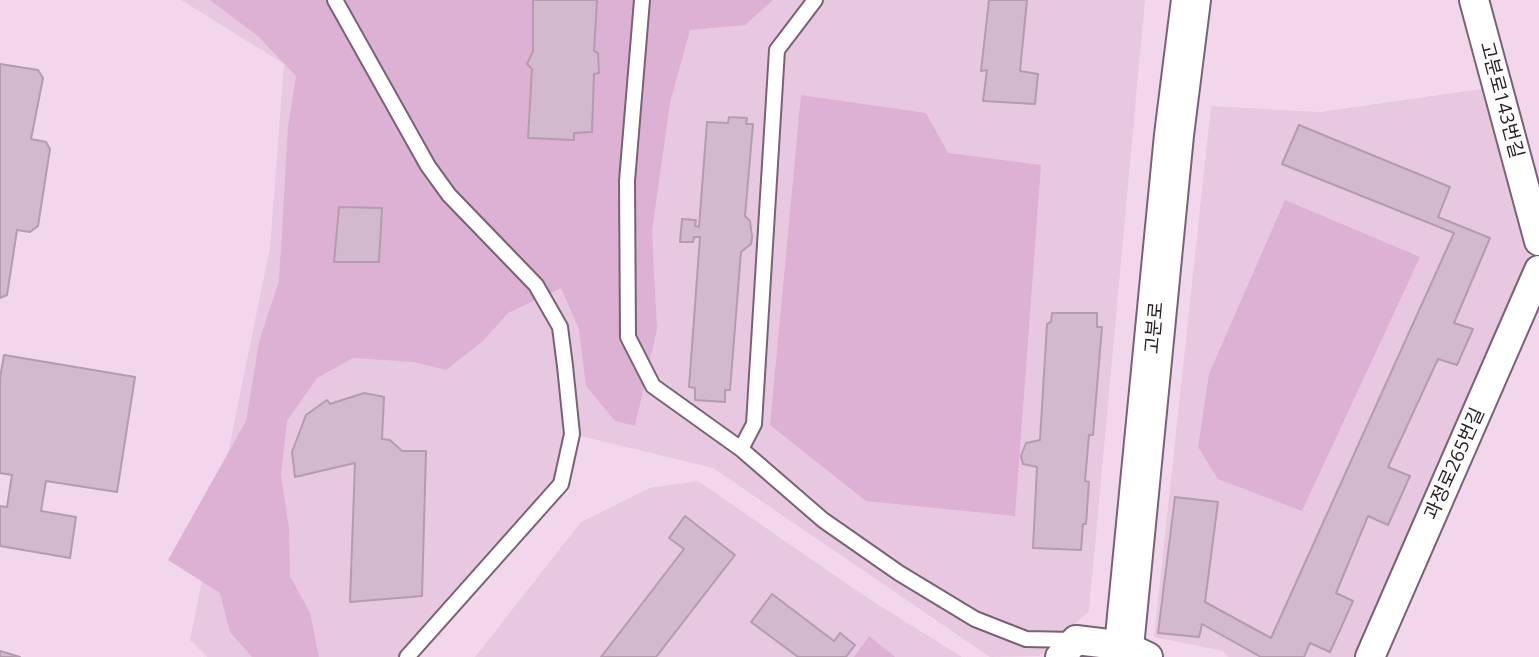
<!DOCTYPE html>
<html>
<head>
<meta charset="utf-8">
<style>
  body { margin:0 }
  canvas { display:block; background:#f2d7ec }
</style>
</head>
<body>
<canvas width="1539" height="657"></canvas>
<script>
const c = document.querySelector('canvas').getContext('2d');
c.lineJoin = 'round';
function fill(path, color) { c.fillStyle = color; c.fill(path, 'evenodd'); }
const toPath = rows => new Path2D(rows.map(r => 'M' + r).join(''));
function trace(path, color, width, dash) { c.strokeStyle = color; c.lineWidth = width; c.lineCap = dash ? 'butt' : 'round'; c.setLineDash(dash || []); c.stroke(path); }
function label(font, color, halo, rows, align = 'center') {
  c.font = font + ' "Open Sans","Noto Sans KR",sans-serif'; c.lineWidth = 5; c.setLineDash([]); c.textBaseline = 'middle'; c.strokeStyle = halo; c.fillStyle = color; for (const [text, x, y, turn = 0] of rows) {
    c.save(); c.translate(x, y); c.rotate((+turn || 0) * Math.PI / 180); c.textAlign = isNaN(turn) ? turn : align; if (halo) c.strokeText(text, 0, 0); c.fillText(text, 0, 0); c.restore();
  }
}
const built = toPath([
  [181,0,1145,0,1089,611,1039,656,990,657,713,468,572,434,561,484,407,657,207,657,190,640,270,247,284,64],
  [1481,89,1530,254,1354,657,1228,657,1223,651,1154,637,1211,106,1320,112],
  [698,481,866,597,962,657,475,657,581,522,649,488]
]);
const green = toPath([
  [210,0,773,0,745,25,690,30,670,103,652,231,657,329,635,426,615,421,586,386,579,329,561,288,508,313,483,341,446,370,414,362,353,358,317,378,287,421,281,475,289,528,290,576,310,613,319,657,252,657,230,632,220,593,168,560,246,421,259,342,279,281,288,128,296,76,259,37],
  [801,95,926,113,948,153,1041,165,1015,516,866,501,770,425],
  [1285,200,1420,257,1302,511,1218,479,1198,447,1209,374],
  [869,636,895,657,854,657]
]);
const building = toPath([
  [533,0,597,0,594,51,598,53,599,73,594,74,592,132,574,133,574,140,528,138,532,69,527,64,533,51,533,0],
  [989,0,1027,0,1020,71,1038,74,1035,104,983,101,987,70,981,71,989,0],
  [0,64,38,70,43,78,31,139,46,142,50,149,38,226,30,232,17,230,7,295,0,298,0,64],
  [729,117,747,118,746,124,753,124,745,216,750,221,752,237,751,244,741,252,730,390,725,390,725,402,695,400,695,388,689,387,700,237,694,237,693,242,680,242,682,219,696,220,695,226,699,227,707,122,728,123,729,117],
  [1299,125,1450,187,1438,217,1490,238,1454,323,1473,329,1457,365,1438,359,1388,467,1410,476,1388,525,1368,516,1336,593,1353,601,1330,652,1310,643,1304,657,1261,657,1202,624,1199,637,1158,633,1175,497,1218,502,1205,602,1271,638,1454,233,1282,164,1299,125],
  [339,207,382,208,379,262,334,262,339,207],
  [1052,313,1097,313,1097,327,1102,327,1093,435,1089,435,1085,481,1089,482,1086,524,1083,524,1081,550,1033,548,1037,467,1023,464,1021,456,1026,443,1040,440,1047,324,1051,322,1052,313],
  [4,355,135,377,117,492,46,481,41,511,76,517,70,558,0,546,0,506,7,507,12,475,0,473,0,378,4,355],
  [364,393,384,397,382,439,390,440,402,451,426,451,422,596,350,602,355,463,295,477,292,452,306,415,327,400,330,404,364,393],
  [685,516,735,555,656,657,601,657,684,549,669,538,685,516],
  [772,594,834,641,840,633,855,645,846,657,798,657,751,622,772,594],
  [0,651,20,657,0,657,0,651]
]);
const lane = toPath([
  [335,0,428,166,449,195,536,285,560,327,565,366,572,434,561,484,407,657],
  [642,0,627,181,628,337,653,386,741,449],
  [815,0,777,50,754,424,741,449,823,520,899,573,975,619,1026,639,1074,640]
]);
const street = toPath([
  [1474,0,1539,241],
  [1060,657,1076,640,1125,646,1148,657],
  [1370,657,1539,270]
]);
const secondary = toPath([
  [1123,657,1174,135,1191,0]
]);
const streetNames = [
  ["고분로143번길",1501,100,75],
  ["고분로",1155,328,-85],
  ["과정로265번길",1455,464,-66]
];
fill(built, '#e8c8e0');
fill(green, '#dcb1d3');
fill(building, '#d3b9cd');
trace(building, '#b49bae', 2);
trace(lane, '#796274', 18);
trace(street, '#796274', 32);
trace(secondary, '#796274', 42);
trace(lane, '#fff', 14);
trace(street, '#fff', 28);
trace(secondary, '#fff', 38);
label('19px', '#2b2129', '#fff', streetNames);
</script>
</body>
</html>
